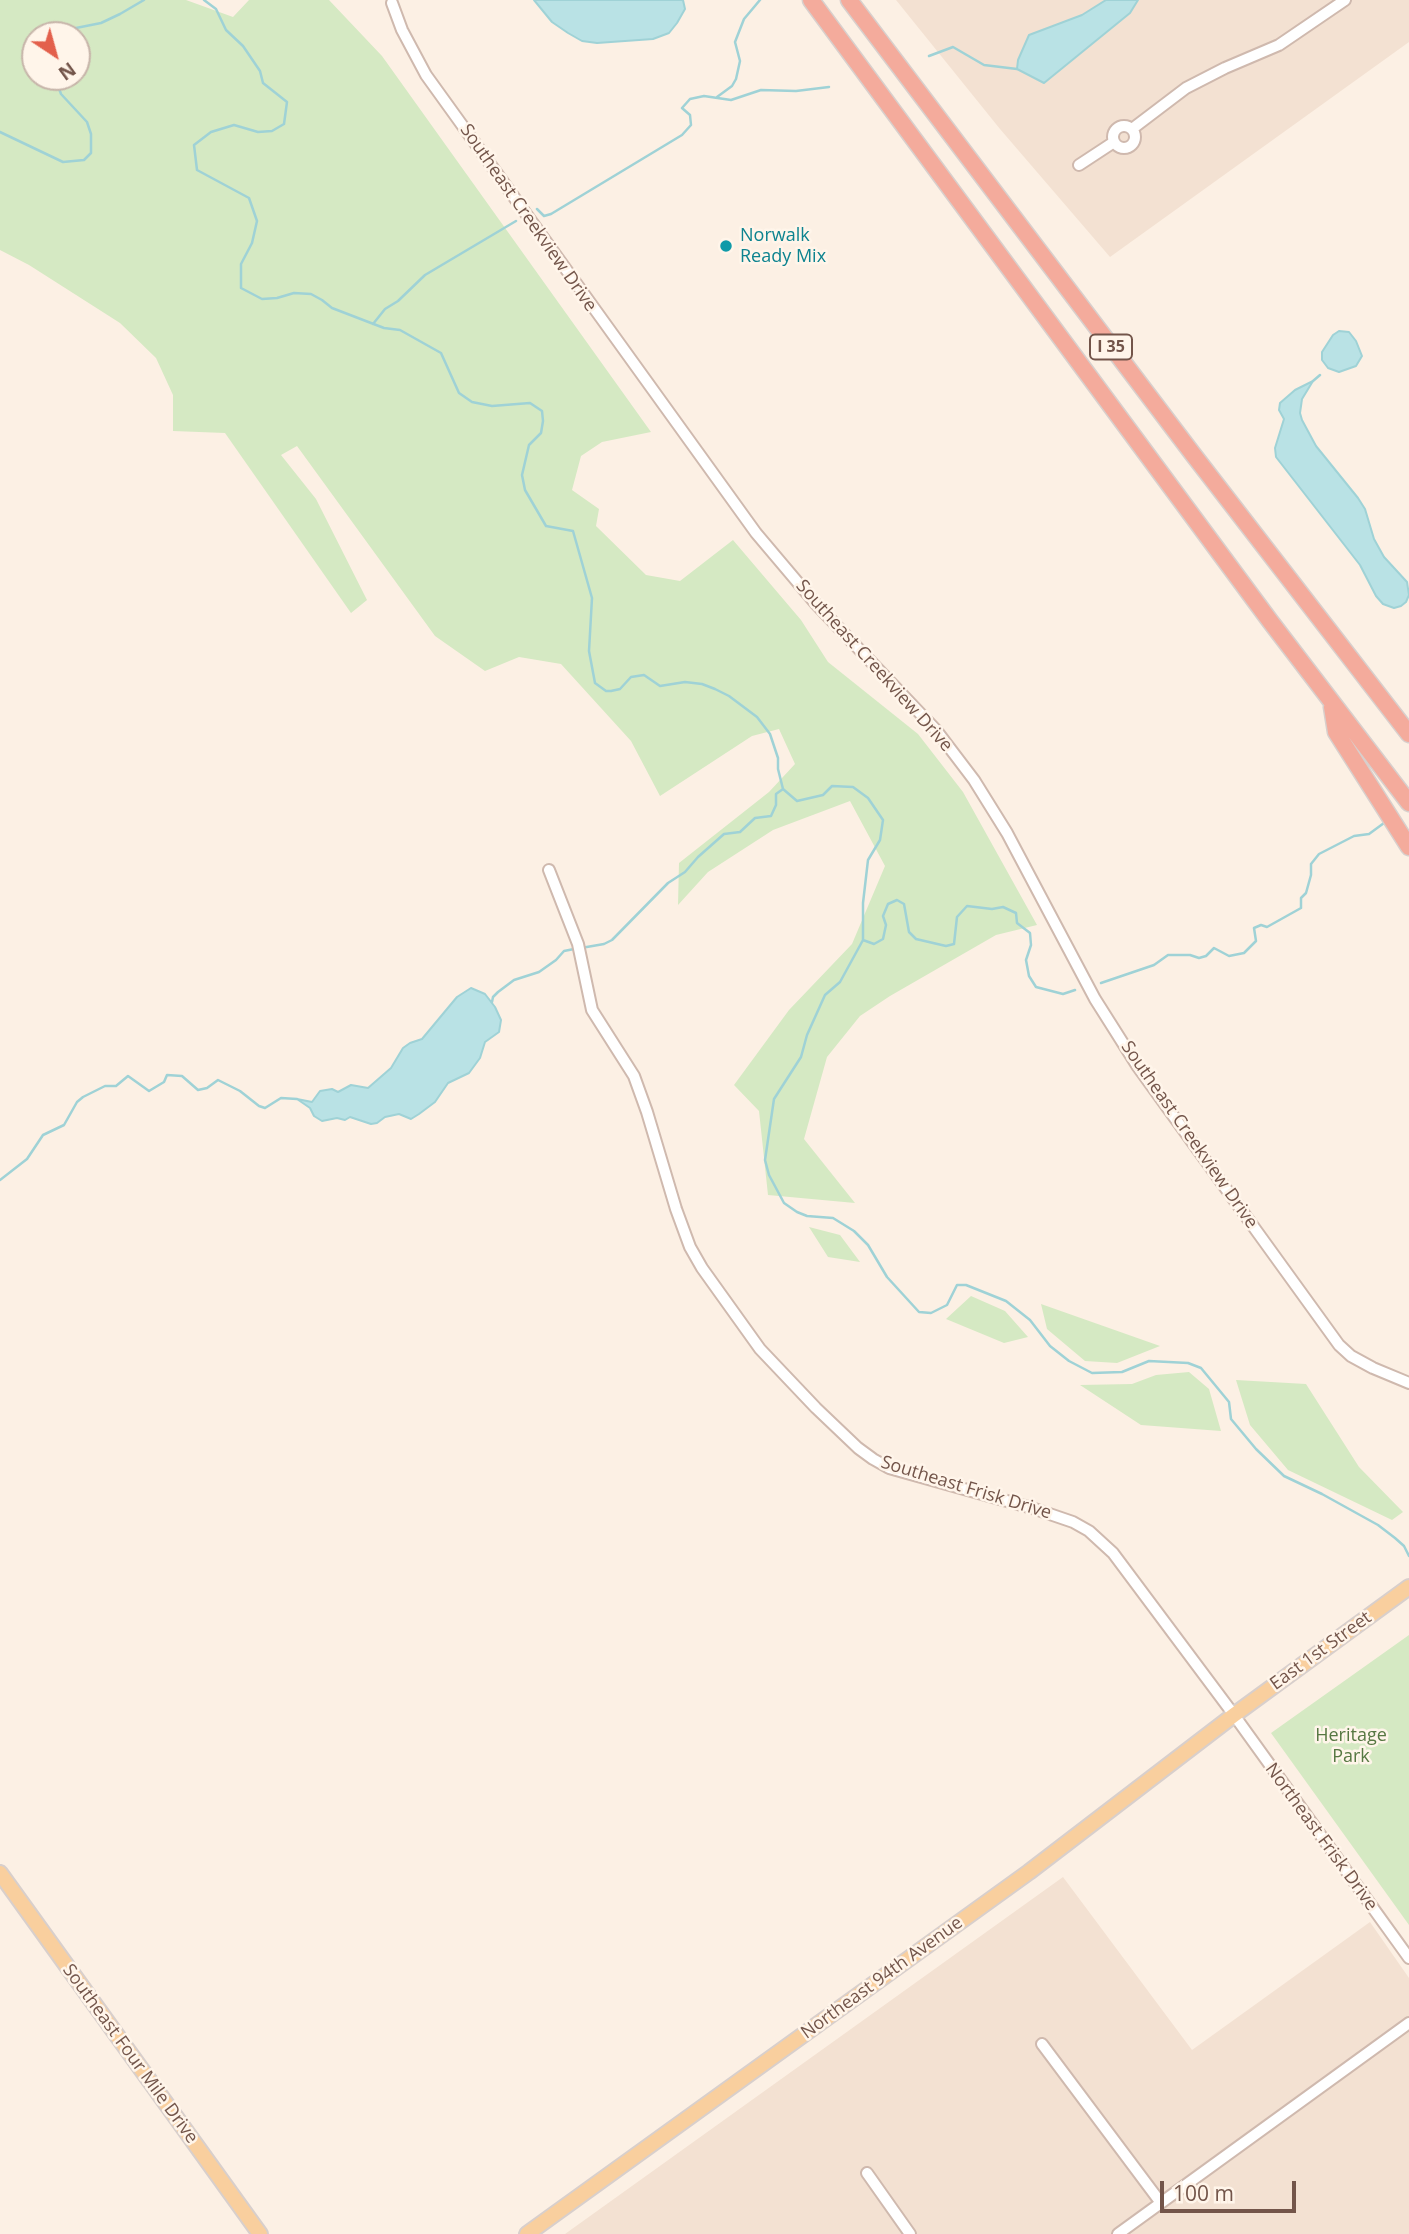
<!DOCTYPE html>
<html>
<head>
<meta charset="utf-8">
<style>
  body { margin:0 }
  #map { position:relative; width:1409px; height:2234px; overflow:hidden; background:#fcf0e4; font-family:"Open Sans",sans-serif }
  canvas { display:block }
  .north { position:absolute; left:21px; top:21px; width:70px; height:70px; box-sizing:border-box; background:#fff5ea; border:2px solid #c7b5aa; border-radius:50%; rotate:144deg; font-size:19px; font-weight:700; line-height:28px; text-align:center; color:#73554a }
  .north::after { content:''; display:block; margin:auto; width:24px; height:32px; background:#e3604c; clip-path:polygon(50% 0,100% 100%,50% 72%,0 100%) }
  .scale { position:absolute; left:1160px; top:2181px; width:136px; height:32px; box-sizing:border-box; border:4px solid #73554a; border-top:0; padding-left:9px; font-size:21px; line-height:24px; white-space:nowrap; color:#73554a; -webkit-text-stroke:5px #fff5ea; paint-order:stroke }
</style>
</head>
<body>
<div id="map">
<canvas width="1409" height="2234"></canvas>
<div class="north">N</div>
<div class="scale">100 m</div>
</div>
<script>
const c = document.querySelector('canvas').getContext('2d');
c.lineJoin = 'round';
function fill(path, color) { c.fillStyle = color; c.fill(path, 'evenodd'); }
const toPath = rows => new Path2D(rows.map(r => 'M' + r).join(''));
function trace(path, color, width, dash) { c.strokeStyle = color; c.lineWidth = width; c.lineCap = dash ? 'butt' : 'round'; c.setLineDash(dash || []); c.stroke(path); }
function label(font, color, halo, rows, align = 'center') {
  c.font = font + ' "Open Sans",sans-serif'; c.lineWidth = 5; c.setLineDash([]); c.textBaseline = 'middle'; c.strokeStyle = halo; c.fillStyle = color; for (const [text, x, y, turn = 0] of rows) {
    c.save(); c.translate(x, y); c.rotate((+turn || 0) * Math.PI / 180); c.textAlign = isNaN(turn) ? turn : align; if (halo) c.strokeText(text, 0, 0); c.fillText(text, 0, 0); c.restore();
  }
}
const residential = toPath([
  [896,0,1409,0,1409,42,1110,257,1000,129],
  [1063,1877,1192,2050,1370,1922,1409,1978,1409,2234,565,2234]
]);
const green = toPath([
  [0,0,186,0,233,17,249,0,329,0,382,56,651,432,602,442,581,456,572,490,599,509,596,526,646,575,680,581,733,540,801,620,828,662,918,734,963,792,1037,925,996,935,890,996,860,1016,827,1057,804,1139,855,1203,768,1195,759,1111,734,1085,789,1010,852,944,885,866,850,801,773,830,708,872,678,905,679,863,769,792,795,764,779,729,752,736,660,796,631,741,561,664,519,657,485,671,435,636,297,446,281,455,316,499,367,600,351,613,225,433,173,431,173,395,156,358,120,323,29,265,0,250],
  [35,35,77,35,77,77,35,77],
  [809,1227,840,1235,860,1262,828,1257],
  [971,1296,1005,1311,1028,1337,1004,1343,946,1319],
  [1041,1304,1160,1346,1117,1363,1085,1361,1047,1329],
  [1189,1372,1209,1389,1221,1431,1141,1425,1080,1385,1132,1384,1156,1375],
  [1236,1380,1306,1384,1359,1467,1403,1512,1392,1520,1288,1470,1250,1425],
  [1409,1635,1409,1925,1271,1733]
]);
const water = toPath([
  [534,0,683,0,685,9,677,23,669,33,653,39,597,43,582,41,568,33,552,22,534,0],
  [1106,0,1138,0,1130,13,1044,83,1017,69,1018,60,1029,35,1082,15,1106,0],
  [1339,331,1349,332,1356,341,1362,356,1356,366,1339,372,1328,368,1322,360,1322,352,1333,335,1339,331],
  [1313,381,1302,399,1300,413,1302,420,1316,446,1358,498,1365,509,1374,539,1384,557,1407,582,1409,595,1406,602,1401,606,1394,608,1383,604,1376,596,1360,565,1276,457,1275,448,1284,419,1279,410,1280,403,1295,390,1313,381],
  [471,988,485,994,495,1007,501,1020,499,1032,485,1042,480,1058,469,1073,448,1083,435,1102,419,1114,411,1119,399,1114,385,1117,377,1123,371,1124,350,1117,345,1120,337,1118,322,1121,314,1116,310,1108,297,1099,312,1102,320,1091,332,1089,338,1092,351,1085,368,1088,391,1068,403,1048,410,1043,422,1039,457,997,471,988]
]);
const stream = toPath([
  [204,0,216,9,226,30,243,46,260,71,263,83,287,102,284,124,272,131,258,132,234,125,211,132,194,145,197,170,249,198,257,221,252,243,241,264,241,288,262,299,277,298,294,293,311,294,322,300,332,308,384,328,400,330,441,353,459,393,472,402,492,406,530,403,542,411,543,421,541,433,529,445,522,475,525,490,546,526,573,531,592,598,589,651,595,683,606,691,611,691,620,689,631,677,644,675,660,686,685,682,702,684,715,689,729,696,757,717,770,734,778,758,778,769,783,789,797,801,823,795,832,786,853,787,868,798,883,820,880,840,868,860,863,903,863,940,840,982,825,995,807,1035,801,1057,774,1099,765,1160,769,1175,784,1203,797,1212,807,1216,833,1218,854,1231,868,1245,887,1277,919,1312,931,1313,947,1305,957,1285,966,1285,1006,1301,1030,1320,1050,1346,1069,1361,1092,1373,1122,1372,1149,1361,1188,1363,1201,1368,1229,1402,1231,1419,1256,1449,1284,1476,1322,1494,1378,1525,1395,1538,1404,1546,1409,1556],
  [66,35,76,28,101,23,120,14,144,0],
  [929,56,953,47,984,65,1017,69],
  [717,97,732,86,736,79,740,61,735,42,744,19,760,0],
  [0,132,63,162,84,160,91,153,91,134,87,122,61,94,55,77],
  [537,209,544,216,551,214,682,135,691,125,690,115,682,108,690,99,704,96,731,100,761,90,796,91,829,87],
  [373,324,385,309,398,301,425,275,516,221],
  [1313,381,1320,375],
  [863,940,874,944,883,939,886,925,883,916,888,904,897,900,904,904,909,932,916,939,946,946,954,944,957,917,967,906,992,909,1003,907,1016,913,1017,923,1030,933,1031,945,1026,960,1029,976,1036,987,1063,994,1075,990],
  [581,948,604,944,612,940,668,883,685,872,698,857,724,834,740,832,755,818,771,816,776,805,776,794,783,789],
  [1101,983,1154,965,1168,955,1190,955,1199,958,1206,956,1214,948,1229,956,1244,953,1256,941,1254,928,1261,925,1267,927,1301,908,1301,898,1306,893,1311,875,1311,864,1319,854,1354,836,1369,834,1384,823],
  [492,1002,493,997,498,992,514,980,539,972,556,960,564,951,574,949],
  [0,1180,27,1159,43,1135,64,1125,77,1102,83,1097,105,1086,116,1086,128,1076,149,1091,164,1082,167,1075,182,1076,198,1090,207,1088,218,1080,240,1091,259,1106,265,1108,281,1098,297,1099]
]);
const minor = toPath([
  [392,3,402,30,426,75,756,533,816,604,936,730,974,780,1007,833,1095,999,1138,1067,1339,1345,1351,1356,1373,1368,1409,1383],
  '1113 137a11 11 0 1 1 22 0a11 11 0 1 1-22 0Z',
  [1132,129,1186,88,1225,68,1279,45,1345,0],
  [1079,165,1114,142],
  [549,870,578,944,592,1010,634,1076,647,1112,676,1209,690,1247,702,1268,760,1349,816,1408,858,1448,873,1459,889,1468,1032,1508,1073,1522,1089,1531,1113,1553,1234,1715,1409,1958],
  [1042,2044,1161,2203],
  [867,2173,910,2234],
  [1118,2234,1409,2023]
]);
const major = toPath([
  [0,1873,260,2234],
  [527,2234,1029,1872,1234,1715,1409,1587]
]);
const highway = toPath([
  [811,0,1270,621,1409,803],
  [849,0,1192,453,1409,734],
  [1332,707,1336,732,1409,847]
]);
const markers = [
  [726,246,7,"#0f9aa8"]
];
const shields = [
  [1111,347,42]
];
const shieldNames = [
  ["I 35",1111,347]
];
const streetNames = [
  ["Southeast Creekview Drive",528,218,55],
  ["Southeast Creekview Drive",874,666,48],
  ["Southeast Creekview Drive",1189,1135,55],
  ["Southeast Frisk Drive",966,1488,17],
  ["East 1st Street",1321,1651,-36],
  ["Northeast Frisk Drive",1321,1837,54],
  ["Northeast 94th Avenue",882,1978,-36],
  ["Southeast Four Mile Drive",130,2054,54]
];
const cultureNames = [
  ["Norwalk",740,236],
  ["Ready Mix",740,257]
];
const parkNames = [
  ["Heritage",1351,1736],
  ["Park",1351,1757]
];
fill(residential, '#f3e1d2');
fill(green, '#d5e9c3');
fill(water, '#b9e2e5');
trace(water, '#9fd2d6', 2);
trace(stream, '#9fd2d6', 2.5);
trace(minor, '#cfb9ae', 14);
trace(major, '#d8cfcc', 18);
trace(highway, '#d8cfcc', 19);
trace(minor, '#fff', 10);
trace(major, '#f9cf9e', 14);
trace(highway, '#f4ab9c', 16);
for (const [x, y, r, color] of markers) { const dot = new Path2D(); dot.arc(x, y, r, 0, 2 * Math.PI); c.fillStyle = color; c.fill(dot); trace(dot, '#fff5ea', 2.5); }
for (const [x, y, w] of shields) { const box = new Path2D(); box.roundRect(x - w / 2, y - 12.5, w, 25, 5); c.fillStyle = '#fff5ea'; c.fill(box); trace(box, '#73554a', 2); }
label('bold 16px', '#73554a', null, shieldNames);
label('18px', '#73554a', '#fff5ea', streetNames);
label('18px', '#0d838f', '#fff5ea', cultureNames, 'left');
label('18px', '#577842', '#fff5ea', parkNames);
</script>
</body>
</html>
